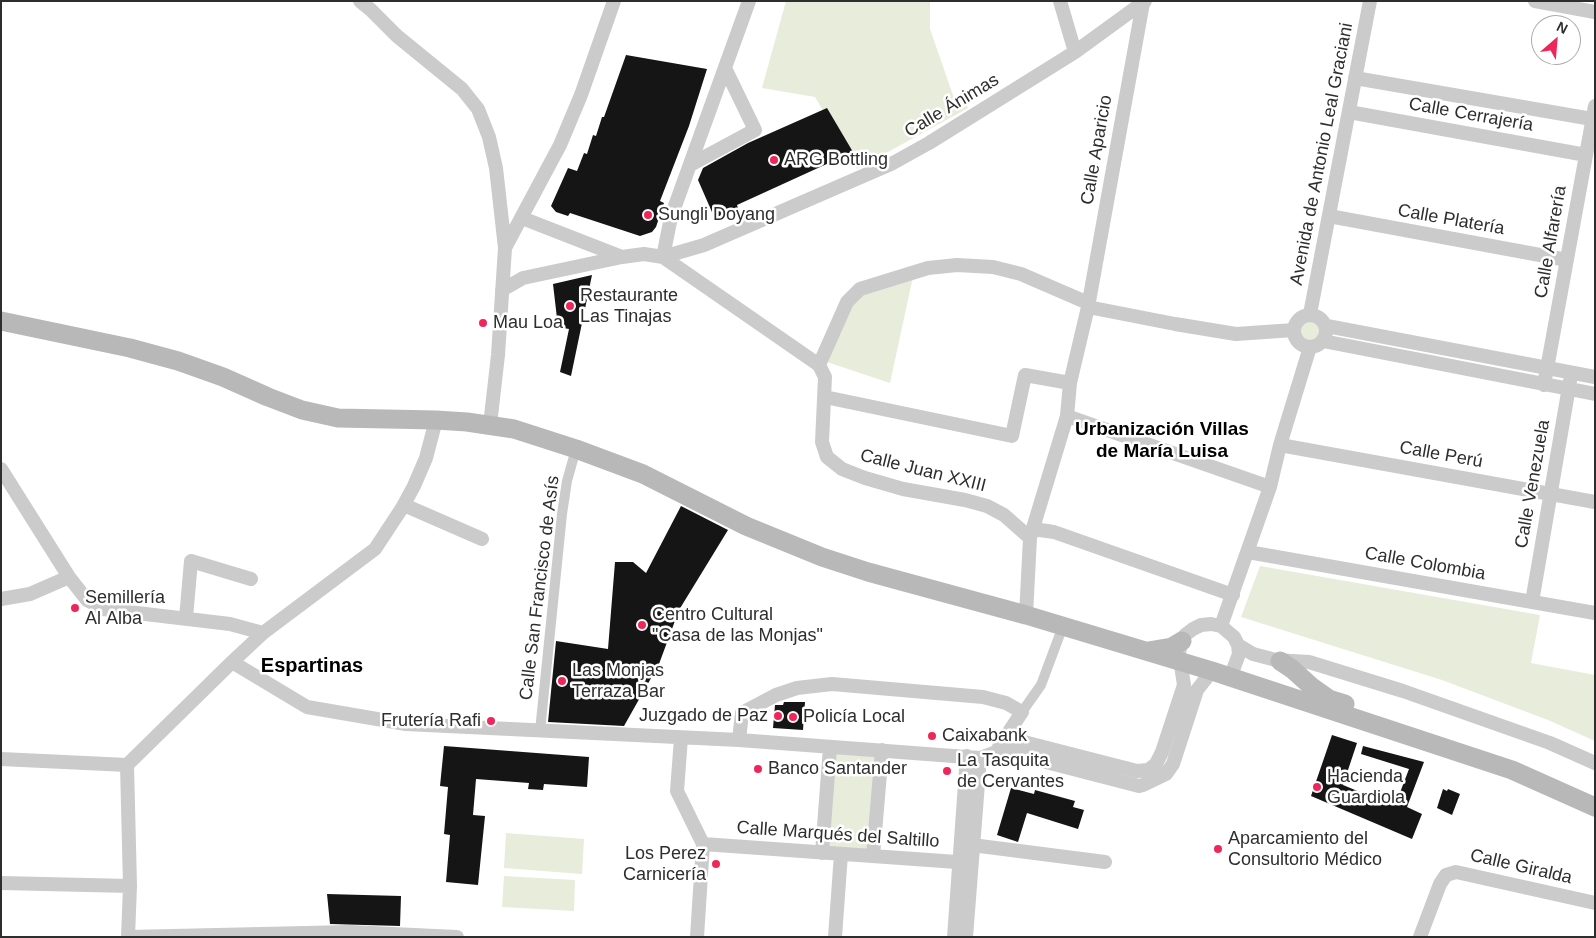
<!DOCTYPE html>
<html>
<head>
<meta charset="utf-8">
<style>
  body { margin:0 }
  #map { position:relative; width:1596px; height:938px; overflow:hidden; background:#fff; font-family:Arial,sans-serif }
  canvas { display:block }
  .frame { position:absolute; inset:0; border:2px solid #2e2e2e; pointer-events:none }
  .north { position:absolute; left:1531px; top:15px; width:50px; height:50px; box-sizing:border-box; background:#fff; border:1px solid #ababab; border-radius:50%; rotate:27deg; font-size:14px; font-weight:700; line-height:20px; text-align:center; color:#2e2e2e }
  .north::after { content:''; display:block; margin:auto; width:18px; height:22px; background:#ef2659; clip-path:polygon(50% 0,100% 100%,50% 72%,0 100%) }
</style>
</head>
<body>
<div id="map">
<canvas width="1596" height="938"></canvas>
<div class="frame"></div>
<div class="north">N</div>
</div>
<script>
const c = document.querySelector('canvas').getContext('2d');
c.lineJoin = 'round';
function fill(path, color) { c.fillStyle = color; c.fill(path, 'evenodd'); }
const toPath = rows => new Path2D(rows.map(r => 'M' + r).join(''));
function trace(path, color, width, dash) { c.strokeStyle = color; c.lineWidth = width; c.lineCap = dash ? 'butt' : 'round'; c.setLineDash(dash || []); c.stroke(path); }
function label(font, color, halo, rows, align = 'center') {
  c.font = font + ' Arial,sans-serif'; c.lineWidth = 5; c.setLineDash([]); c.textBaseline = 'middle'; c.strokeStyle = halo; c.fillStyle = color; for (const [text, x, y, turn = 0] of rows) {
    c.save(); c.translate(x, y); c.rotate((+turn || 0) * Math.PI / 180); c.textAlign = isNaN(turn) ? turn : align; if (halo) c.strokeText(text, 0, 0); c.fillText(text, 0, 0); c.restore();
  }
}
const green = toPath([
  [786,1,930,1,930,29,955,101,963,97,968,108,857,169,815,97,762,88],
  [914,272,890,383,821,360,847,302],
  '1297 331a14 14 0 1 1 28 0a14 14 0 1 1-28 0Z',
  [1260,566,1540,615,1531,663,1595,675,1595,741,1548,720,1442,680,1241,617],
  [830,747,882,750,873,856,822,853],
  [506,833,584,839,582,874,504,868],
  [504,876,575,880,574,911,502,907]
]);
const building = toPath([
  [626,55,707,69,689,126,660,201,664,203,656,227,652,232,640,236,570,213,568,216,556,212,551,206,568,168,577,171,584,153,587,154,593,135,596,136,602,117,604,117],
  [827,108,853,152,737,205,739,211,715,219,698,180,703,168,748,143],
  [592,275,571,376,560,372,569,329,558,327,553,284],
  [681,506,728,530,679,610,659,664,624,726,548,722,556,641,608,649,615,562,633,562,646,573],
  [784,702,805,702,803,730,773,728,775,705,783,705],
  [1332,735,1357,743,1343,785,1389,804,1390,801,1396,803,1409,769,1361,754,1363,746,1424,762,1407,807,1422,814,1412,839,1311,796],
  [444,746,589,757,587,787,544,784,543,790,528,789,529,783,476,779,473,815,485,816,478,885,446,882,450,835,444,834,448,787,440,786],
  [1011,788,1034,794,1035,790,1075,801,1073,807,1084,810,1078,829,1027,813,1018,842,997,835],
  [1443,789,1447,791,1448,789,1460,794,1452,815,1437,808],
  [327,894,401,896,400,926,330,924]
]);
const pedestrian = toPath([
  [1022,712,1041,685,1063,626],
  [540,731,562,514,567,481,576,449]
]);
const minor = toPath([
  [360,1,371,10,397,36,462,89,478,109,489,137,496,168,505,248,498,355,490,425],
  [749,1,671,217,663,257,819,365,825,377,822,442,827,457,842,469,865,478,903,489,965,500,987,506,1004,515,1030,538],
  [1060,1,1075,52],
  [1535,1,1595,12],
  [1355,78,1592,119],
  [1349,112,1586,155],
  [690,165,755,130,725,68],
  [1329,216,1567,260],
  [522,218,622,257],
  [505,248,560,145,581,95,614,1],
  [502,290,523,278,622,257,644,254,663,257,704,245,893,163,929,143,1075,52,1145,1],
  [1088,307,1175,324,1236,334,1294,330],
  [1310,314,1370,1],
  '1294 331a16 16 0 1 1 32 0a16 16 0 1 1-32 0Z',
  [1327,326,1595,377],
  [1323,341,1595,394],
  [819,365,847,302,860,289,928,268,957,265,993,267,1021,274,1088,303],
  [1544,385,1595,106],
  [825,397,1012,436,1025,375,1070,383],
  [1067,416,1270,487],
  [1280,445,1595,502],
  [1,469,69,577,87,600,103,609,230,624,263,633],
  [404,505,482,539],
  [1033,529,1054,532,1233,595],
  [1248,552,1595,613],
  [1,599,30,594,69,577],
  [1532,602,1570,381],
  [1026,615,1030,538,1067,416,1070,383,1088,307,1143,3],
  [186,618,191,561,251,579],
  [1221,626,1270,487,1280,445,1310,347],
  [1238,645,1253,654,1276,660,1309,662,1403,691,1550,743,1595,763],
  [232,662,307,707,406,724,739,740,980,758,996,752,1003,746,1012,741,1020,741,1137,771,1148,770,1156,764,1162,752,1184,685,1179,653,1181,644,1185,635,1193,629,1201,625,1211,624,1221,626,1234,637,1238,645,1239,654,1230,678],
  [681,738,677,791,703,844,697,937],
  [739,740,742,713,776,695,797,688,832,684,983,697,1006,703,1022,712,999,747],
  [996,752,1015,754,1139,786,1143,785,1166,774,1173,764,1197,690,1212,671],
  [1,759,127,765],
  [127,765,232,662,263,633,375,549,402,508,414,486,426,458,436,420],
  [127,765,130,886,128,937],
  [703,844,971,863],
  [972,845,1105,862],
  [822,853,830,747],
  [873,856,882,750],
  [1,883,130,886],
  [128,937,350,932,457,937],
  [835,937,841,854],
  [954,937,967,756],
  [966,937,980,758],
  [1420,937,1440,884,1446,875,1456,872,1595,903]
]);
const secondary = toPath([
  [1,321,130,348,178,361,223,377,268,397,302,410,338,418,436,420,467,422,514,429,576,449,643,474,746,526,822,557,868,572,1026,615,1212,671,1512,770,1595,807],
  [1148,651,1172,647,1182,641],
  [1280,661,1292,669,1312,687,1329,699,1345,704]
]);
const markers = [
  [774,160,5,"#ef2659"],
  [648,215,5,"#ef2659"],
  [570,306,5,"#ef2659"],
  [483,323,5,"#ef2659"],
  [75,608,5,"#ef2659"],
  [642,625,5,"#ef2659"],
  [562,681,5,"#ef2659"],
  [778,716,5,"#ef2659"],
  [793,717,5,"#ef2659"],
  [491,721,5,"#ef2659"],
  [932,736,5,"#ef2659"],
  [758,769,5,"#ef2659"],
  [947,771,5,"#ef2659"],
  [1317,787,5,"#ef2659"],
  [1218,849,5,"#ef2659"],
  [716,864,5,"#ef2659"]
];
const streetNames = [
  ["Calle Ánimas",952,106,-31],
  ["Calle Cerrajería",1471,115,10],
  ["Calle Aparicio",1097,150,-80],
  ["Avenida de Antonio Leal Graciani",1322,154,-79],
  ["Calle Platería",1451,220,10],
  ["Calle Alfarería",1551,242,-80],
  ["Calle Perú",1441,455,10],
  ["Calle Juan XXIII",923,471,14],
  ["Calle Venezuela",1533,484,-80],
  ["Calle Colombia",1425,564,10],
  ["Calle San Francisco de Asís",540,588,-83],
  ["Calle Marqués del Saltillo",838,835,4],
  ["Calle Giralda",1521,867,13]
];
const poiNames = [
  ["ARG Bottling",784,160],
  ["Sungli Doyang",658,215],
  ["Restaurante",580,296],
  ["Las Tinajas",580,317],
  ["Mau Loa",493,323],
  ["Semillería",85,598],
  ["Al Alba",85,619],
  ["Centro Cultural",652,615],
  ["\"Casa de las Monjas\"",652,636],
  ["Las Monjas",572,671],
  ["Terraza Bar",572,692],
  ["Juzgado de Paz",768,716,"right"],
  ["Policía Local",803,717],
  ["Frutería Rafi",481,721,"right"],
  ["Caixabank",942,736],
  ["La Tasquita",957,761],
  ["de Cervantes",957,782],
  ["Banco Santander",768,769],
  ["Hacienda",1327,777],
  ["Guardiola",1327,798],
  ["Aparcamiento del",1228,839],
  ["Consultorio Médico",1228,860],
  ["Los Perez",706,854,"right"],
  ["Carnicería",706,875,"right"]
];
const neighbourhoodNames = [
  ["Urbanización Villas",1162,430],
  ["de María Luisa",1162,452]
];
const quarterNames = [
  ["Espartinas",312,666]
];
fill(green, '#e7ecdb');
fill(building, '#151515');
trace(pedestrian, '#cbcbcb', 10);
trace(minor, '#cbcbcb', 14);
trace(secondary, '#b8b8b8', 19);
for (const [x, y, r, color] of markers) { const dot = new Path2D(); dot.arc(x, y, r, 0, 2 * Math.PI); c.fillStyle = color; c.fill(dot); trace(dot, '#fff', 2); }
label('18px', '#2e2e2e', '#fff', streetNames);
label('18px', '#2e2e2e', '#fff', poiNames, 'left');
label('bold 19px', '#000', '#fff', neighbourhoodNames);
label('bold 20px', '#000', '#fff', quarterNames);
</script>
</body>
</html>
